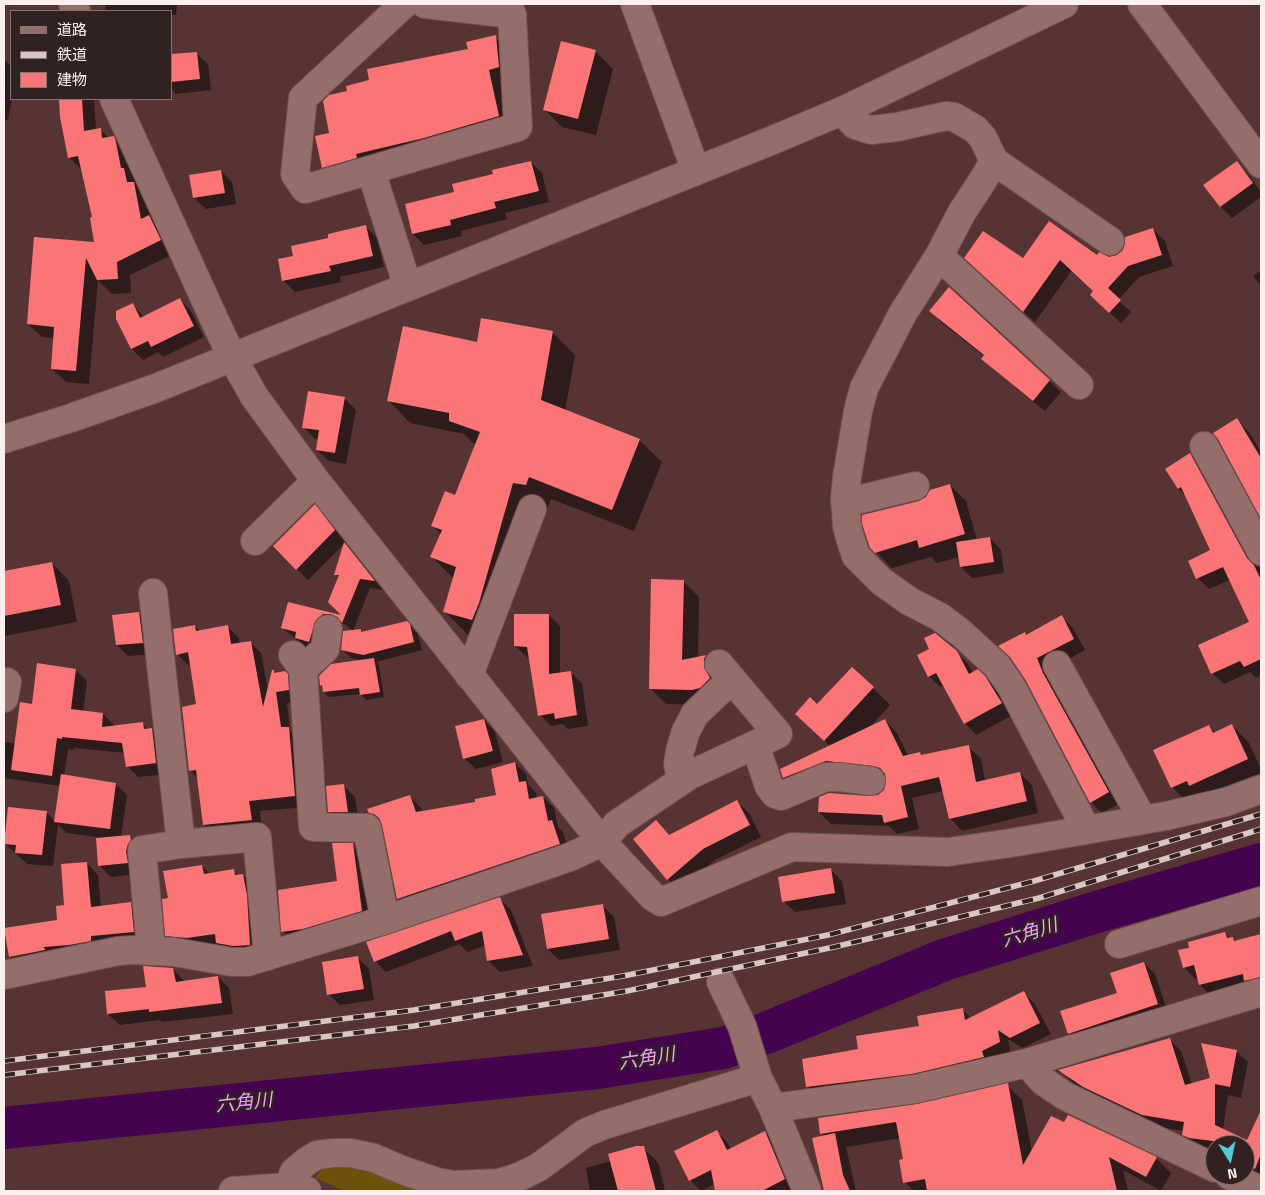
<!DOCTYPE html>
<html>
<head>
<meta charset="utf-8">
<style>
  body { margin:0 }
  #map { position:relative; width:1265px; height:1195px; overflow:hidden; background:#573433; font-family:"Titillium Web","Noto Sans JP",sans-serif }
  canvas { display:block }
  .frame { position:absolute; inset:0; border:5px solid #fdefee; pointer-events:none }
  .legend { position:absolute; left:10px; top:10px; width:162px; height:90px; box-sizing:border-box; background:#312120; border:1px solid #837372; margin:0; padding:6px 9px; list-style:none; font-size:15px; color:#fdefee }
  .legend li { display:flex; align-items:center; gap:10px; height:25px }
  .legend b { width:25px; border:1px solid #837372 }
  .north { position:absolute; left:1205px; top:1135px; width:50px; height:50px; box-sizing:border-box; background:#312120; border:1px solid #837372; border-radius:50%; rotate:170deg; font-size:14px; font-weight:700; line-height:20px; text-align:center; color:#fdefee }
  .north::after { content:''; display:block; margin:auto; width:18px; height:22px; background:#51ccd4; clip-path:polygon(50% 0,100% 100%,50% 72%,0 100%) }
</style>
</head>
<body>
<div id="map">
<canvas width="1265" height="1195"></canvas>
<div class="frame"></div>
<ul class="legend">
<li><b style="height:6px;background:#956d6b"></b>道路</li>
<li><b style="height:6px;background:#d9c7c6"></b>鉄道</li>
<li><b style="height:14px;background:#fb7576"></b>建物</li>
</ul>
<div class="north">N</div>
</div>
<script>
const c = document.querySelector('canvas').getContext('2d');
c.lineJoin = 'round';
function fill(path, color) { c.fillStyle = color; c.fill(path, 'evenodd'); }
const toPath = rows => new Path2D(rows.map(r => 'M' + r).join(''));
function trace(path, color, width, dash) { c.strokeStyle = color; c.lineWidth = width; c.lineCap = dash ? 'butt' : 'round'; c.setLineDash(dash || []); c.stroke(path); }
function label(font, color, halo, rows, align = 'center') {
  c.font = font + ' "Titillium Web","Noto Sans JP",sans-serif'; c.lineWidth = 5; c.setLineDash([]); c.textBaseline = 'middle'; c.strokeStyle = halo; c.fillStyle = color; for (const [text, x, y, turn = 0] of rows) {
    c.save(); c.translate(x, y); c.rotate((+turn || 0) * Math.PI / 180); c.textAlign = isNaN(turn) ? turn : align; if (halo) c.strokeText(text, 0, 0); c.fillText(text, 0, 0); c.restore();
  }
}
const green = toPath([
  [339,1161,443,1191,345,1191,315,1178,324,1167]
]);
const shadow = toPath([
  [106,4,177,4,176,15,171,15,171,11,105,11],
  [495,37,506,48,510,79,500,81,510,127,334,178,323,167,331,134,349,92,371,81,469,50],
  [595,51,613,69,596,135,562,127,545,110],
  [196,53,208,64,211,90,176,94,171,89,171,56],
  [4,60,11,65,12,99,8,120,4,119],
  [61,99,94,99,96,130,100,129,109,138,113,137,127,151,130,157,134,179,137,183,138,187,148,197,152,219,162,230,174,254,130,275,131,293,112,294,98,280,89,384,66,382,52,369,55,338,42,337,28,324,96,244,93,218,82,170,69,157,62,116],
  [531,162,542,173,549,202,505,213,507,219,461,231,462,236,424,245,413,234,455,193],
  [1237,163,1248,174,1261,192,1261,197,1232,218,1221,207,1205,186],
  [221,171,232,182,236,204,206,209,194,198],
  [366,227,377,238,384,267,340,277,341,282,295,292,284,281,279,260,295,257,330,239],
  [1153,229,1165,241,1173,266,1139,277,1118,300,1131,312,1121,323,1103,307,1095,292,1072,270,1035,322,977,269,1023,259,1097,256,1109,258,1118,256],
  [1261,270,1261,286,1253,276],
  [180,299,191,311,204,337,163,357,158,352,143,360,132,349,117,318,132,304,144,317],
  [931,311,1049,381,1061,392,1045,411,994,370,983,359,985,357,942,323],
  [552,332,575,355,565,411,639,440,662,462,634,531,551,499,548,507,535,505,495,642,467,634,444,611,454,579,432,557,441,534,433,526,456,497,477,444,473,443,464,434,410,423,388,400,478,343],
  [344,398,356,410,346,464,329,461,317,450,319,439,315,439,304,427],
  [1236,420,1248,431,1261,452,1261,516,1219,438],
  [1190,455,1201,466,1256,566,1261,568,1261,675,1256,678,1250,672,1224,684,1212,673,1250,622,1230,580,1209,589,1198,578,1212,551,1187,497,1178,489],
  [950,485,966,501,977,540,990,538,1001,550,1004,573,972,578,961,567,960,557,937,563,931,557,892,568,871,547,919,502],
  [315,506,346,542,308,580,274,546],
  [345,544,383,590,370,588,353,631,360,630,363,633,407,622,418,634,422,650,376,662,379,665,384,697,366,700,361,694,329,697,324,692,324,688,321,685,363,661,351,658,342,649,352,631,346,625,342,623,332,624,306,648,283,628,289,603,345,617,329,602,339,578,336,574],
  [52,563,69,581,77,622,4,636,4,572],
  [683,581,699,597,698,658,706,657,722,672,708,705,666,704,650,688],
  [139,614,150,625,154,654,128,656,117,645],
  [549,615,560,626,560,674,570,672,582,683,588,726,568,729,563,724,551,726,540,715,530,657,527,657,515,646],
  [1062,617,1073,628,1085,650,1048,670,1120,803,1102,813,1091,802,1026,678,1026,636],
  [195,626,200,631,228,627,239,638,240,644,250,642,261,653,268,690,273,671,276,674,285,673,296,684,299,701,287,703,290,730,299,739,306,807,260,811,262,830,215,835,204,825,198,779,190,770,197,705,191,664,188,665,177,654],
  [956,652,968,664,973,673,984,677,996,689,1013,715,976,735,965,723,944,686,940,687,929,676],
  [76,670,87,681,83,712,103,714,114,725,114,727,143,724,148,730,152,729,163,740,167,774,138,777,127,766,125,753,74,748,73,750,68,749,64,776,116,784,127,795,121,837,130,836,141,848,138,874,111,877,99,865,97,837,66,833,58,824,53,866,27,864,5,844,47,813,55,821,60,786,4,778,4,742,16,743,33,705],
  [873,688,890,705,869,728,885,720,897,733,908,756,920,753,923,756,968,746,981,759,985,781,1020,773,1032,785,1038,813,962,831,950,818,943,791,912,798,919,829,897,834,889,826,831,824,819,812,878,796,885,791,887,777,838,773,796,790,784,778,830,746,814,731,817,706],
  [484,720,495,732,503,762,476,769,464,758],
  [1232,725,1249,743,1261,769,1261,778,1189,804,1172,787,1209,726,1216,733],
  [515,763,526,774,528,784,536,793,537,798,543,797,554,808,558,827,563,832,570,855,409,910,398,899,383,824,370,812,410,797,421,808,423,812,476,803,497,796],
  [344,786,355,797,359,823,340,823,329,811],
  [737,802,749,813,761,837,715,860,679,890,668,879,656,822,670,836],
  [352,845,362,855,372,920,293,941,283,931,338,882],
  [87,863,98,875,101,907,131,904,142,915,144,943,21,968,10,957,6,929,58,921],
  [202,866,210,874,233,870,239,876,243,875,254,887,261,956,178,947,167,935,169,899],
  [830,869,842,881,846,904,795,912,783,901],
  [500,899,511,910,533,966,500,972,488,961,486,945,468,952,459,944,386,972,375,961],
  [602,905,614,917,620,950,559,960,548,949,542,915],
  [1225,934,1230,939,1233,938,1236,941,1261,936,1261,990,1211,996,1200,985,1198,978,1195,979,1184,967,1191,949],
  [358,958,369,969,374,1000,340,1005,328,994],
  [1144,963,1155,974,1169,1016,1080,1045,1069,1034,1119,994],
  [173,969,185,982,218,977,229,988,233,1014,162,1022,160,1020,120,1025,108,1014],
  [1024,993,1035,1004,1051,1034,1022,1048,1008,1039,1011,1054,819,1097,807,1086,860,1050,962,1009,971,1018],
  [1169,1039,1181,1051,1192,1084,1211,1079,1236,1051,1248,1062,1241,1098,1228,1095,1223,1130,1248,1142,1261,1113,1261,1177,1251,1172,1245,1166,1245,1145,1215,1145,1215,1151,1201,1149,1195,1146,1183,1134,1184,1131,1154,1126,1096,1098,1071,1081,1061,1070],
  [1007,1085,1022,1100,1032,1152,1156,1158,1171,1173,1161,1191,1123,1170,1128,1191,914,1191,905,1182,905,1160,901,1138,846,1147,856,1191,825,1191,824,1136,821,1133,917,1106],
  [717,1132,728,1143,731,1149,765,1132,776,1143,793,1191,716,1191,715,1184,701,1191,690,1180],
  [643,1148,658,1162,665,1191,590,1191,586,1168,611,1161]
]);
const river = toPath([
  [4,1128,597,1068,723,1048,766,1033,944,960,1100,911,1261,864]
]);
const building = toPath([
  [496,35,499,67,489,70,499,116,424,138,356,154,357,158,322,168,315,136,329,133,323,101,329,95,347,91,346,86,369,80,367,69,468,49,466,42],
  [561,41,596,50,578,119,543,110],
  [197,52,200,79,171,82,171,54],
  [59,99,82,99,84,131,101,128,102,138,114,136,116,142,121,168,124,168,127,182,134,182,141,219,149,215,161,240,117,262,118,279,97,280,86,258,76,371,51,369,54,327,27,324,34,237,94,242,90,218,92,217,78,156,68,158,60,117],
  [531,161,539,191,494,202,496,208,450,220,451,225,412,234,405,204,454,192,452,184,493,174,492,170],
  [1237,161,1253,183,1220,207,1203,185],
  [221,170,225,193,193,198,189,175],
  [1049,221,1097,255,1099,252,1109,257,1117,255,1123,250,1125,243,1125,237,1153,228,1162,255,1128,266,1108,288,1121,300,1109,313,1090,295,1093,291,1060,260,1023,312,964,258,983,231,1023,258],
  [366,225,373,256,329,266,331,271,282,281,278,259,293,256,291,246,328,238,328,234],
  [949,287,1050,380,1033,401,981,359,984,355,929,311],
  [180,298,194,326,151,347,148,341,131,349,116,319,116,311,133,303,140,318],
  [481,318,553,331,541,400,640,439,612,510,529,477,526,485,513,483,479,603,472,620,443,612,456,567,430,557,442,530,431,526,445,491,455,495,480,432,449,421,449,413,387,401,403,326,477,342],
  [308,391,345,397,335,453,316,450,319,430,302,428],
  [1237,418,1261,458,1261,519,1218,439,1213,433],
  [1190,453,1247,558,1254,565,1261,580,1261,659,1244,667,1240,661,1211,674,1198,645,1249,622,1223,567,1196,579,1188,561,1210,550,1181,487,1178,489,1165,469],
  [950,484,965,534,919,548,917,540,875,553,870,548,862,524,862,515,919,501,926,497,930,490],
  [315,504,335,530,296,570,273,546],
  [990,537,994,562,960,567,956,542],
  [344,542,375,581,360,579,342,623,337,617,330,614,323,614,316,620,309,642,295,638,296,632,281,628,288,602,341,615,328,602,339,575,334,575],
  [52,562,61,605,4,616,4,571],
  [651,579,684,580,682,660,706,655,704,659,704,667,710,678,700,688,692,690,649,689],
  [139,612,143,643,116,645,112,615],
  [514,614,549,614,549,674,571,671,577,715,555,719,554,713,538,716,527,647,514,646],
  [1062,615,1074,639,1037,658,1043,673,1109,792,1090,803,1025,679,1010,657,998,646,1025,632,1026,635],
  [407,621,410,624,414,642,363,655,341,650,343,631,361,629,361,632],
  [195,625,196,631,228,625,231,644,251,641,263,707,272,670,274,670,274,673,285,671,288,674,289,690,276,692,281,727,289,727,295,796,249,801,252,820,203,825,196,770,189,771,182,707,196,704,188,652,176,655,173,629],
  [935,633,957,651,969,674,978,669,985,676,1002,703,964,724,936,673,928,677,917,655,929,649,924,638],
  [374,658,380,692,360,695,359,688,323,692,322,685,320,686,319,676,331,664],
  [37,663,76,669,71,709,103,713,102,727,143,722,144,729,152,728,156,763,126,767,122,743,62,737,62,739,57,738,52,776,11,770,20,702,32,704],
  [852,667,874,687,824,741,795,714,810,697,817,704],
  [484,719,493,751,463,759,455,726],
  [885,719,903,756,920,752,921,755,969,745,976,782,1020,772,1027,801,949,819,939,777,901,786,908,817,884,823,882,815,818,812,819,797,829,793,869,796,878,795,884,790,886,782,885,774,880,768,873,766,826,761,783,778,780,769],
  [1232,724,1248,759,1189,786,1187,781,1171,788,1153,750,1209,725,1213,733],
  [515,762,519,782,526,781,529,799,543,796,548,821,552,820,560,844,397,899,382,825,379,818,374,814,369,813,367,809,410,795,416,812,475,802,475,799,496,795,491,769],
  [61,774,116,783,110,829,54,822],
  [344,784,348,812,328,812,326,786],
  [737,800,750,825,703,849,667,880,633,839,656,820,669,835],
  [8,807,47,811,42,855,15,853,16,845,4,844],
  [130,835,131,840,128,844,126,851,128,863,98,866,96,838],
  [332,843,353,843,362,911,303,929,281,932,278,890,337,881],
  [87,862,91,907,131,902,134,932,91,936,91,941,69,945,44,947,45,950,9,957,4,928,57,920,56,906,64,905,61,864],
  [202,865,204,874,234,869,235,875,243,874,247,895,250,945,233,946,216,943,215,934,187,938,165,936,162,899,168,898,163,871],
  [831,868,835,893,782,902,778,877],
  [500,897,523,955,487,961,482,931,455,941,451,931,374,962,366,942],
  [603,904,609,939,547,949,541,914],
  [1225,932,1227,938,1233,937,1234,941,1261,934,1261,977,1244,981,1243,974,1199,985,1194,965,1183,968,1178,950,1189,948,1188,942],
  [358,956,364,989,327,995,322,962],
  [1144,962,1158,1004,1068,1034,1060,1011,1117,993,1110,973],
  [143,966,173,968,176,982,218,976,222,1003,149,1012,149,1009,107,1014,105,991,146,987],
  [1024,991,1040,1023,1010,1038,998,1030,1000,1042,982,1051,984,1057,912,1074,806,1087,802,1059,858,1049,856,1036,919,1026,917,1016,963,1008,965,1020],
  [1170,1038,1185,1085,1210,1078,1201,1043,1237,1050,1230,1087,1215,1084,1215,1125,1247,1140,1261,1110,1261,1154,1255,1169,1245,1164,1245,1145,1189,1138,1182,1135,1184,1122,1142,1115,1083,1087,1058,1070],
  [1008,1083,1023,1165,1051,1116,1064,1122,1068,1115,1157,1157,1146,1177,1109,1157,1117,1191,927,1191,925,1179,903,1183,899,1160,903,1159,896,1122,820,1134,818,1118,917,1104],
  [717,1130,727,1150,765,1131,785,1179,762,1191,715,1191,711,1170,689,1181,674,1151],
  [835,1133,843,1175,850,1191,824,1191,812,1138],
  [636,1146,644,1146,656,1191,618,1191,608,1154]
]);
const minor = toPath([
  [73,4,76,11],
  [404,4,303,98,295,174,305,189,518,127,512,14,425,4],
  [635,4,696,171],
  [1142,4,1261,164],
  [114,99,215,321,232,357,254,396,316,481,602,842,653,897,661,902,792,847,948,852,1011,843,1166,816,1226,802,1261,789],
  [842,111,855,125,871,130,897,127,946,116,954,117,975,129,983,138,994,161,983,180,962,212,939,256,903,313,864,388,858,411,847,477,845,498,847,526,850,538,856,556,881,581,909,601,940,617,961,633,997,666,1011,686,1086,829],
  [994,161,1110,241],
  [371,171,408,287],
  [939,256,1079,385],
  [4,439,71,418,156,388,768,142,842,111,1064,4],
  [1204,446,1261,551],
  [845,503,915,486],
  [255,541,316,481],
  [153,593,181,844,257,837,268,956],
  [293,655,303,669,313,827,367,828,385,920],
  [1057,665,1143,820],
  [303,669,325,649,328,629],
  [469,675,532,509],
  [4,698,7,682],
  [755,745,769,786,775,794,781,796,826,777,839,777,871,781],
  [681,781,678,764,680,751,686,731,695,714,732,679],
  [1119,944,1261,901],
  [151,950,142,850,181,844],
  [4,975,118,951,133,950,174,952,232,962,247,962,385,920,570,857,602,842,617,824,690,775,778,734,719,664],
  [721,982,742,1026,758,1078,773,1108,915,1089,1027,1063,1261,992],
  [1027,1063,1043,1081,1065,1096,1215,1168],
  [773,1108,807,1191],
  [1229,1175,1261,1191],
  [288,1187,294,1172,307,1161,317,1155,333,1153,351,1153,374,1158,402,1170,437,1182,454,1185,499,1183,521,1176,539,1167,585,1133,604,1125,758,1078],
  [233,1191,288,1187,307,1191]
]);
const rail = toPath([
  [4,1061,414,1010,623,976,828,935,1034,881,1261,814],
  [4,1075,414,1026,627,991,834,947,1039,898,1261,829]
]);
const waterNames = [
  ["六角川",1030,934,-17],
  ["六角川",647,1060,-9],
  ["六角川",244,1104,-6]
];
fill(green, '#6e5008');
fill(shadow, '#0007');
trace(river, '#44024f', 42);
fill(building, '#fb7576');
trace(minor, '#6d5252', 30);
trace(minor, '#956d6b', 28);
trace(rail, '#d9c7c6', 5.5);
trace(rail, '#312120', 4, [11]);
label('italic 19px', '#f19fff', '#312120', waterNames);
</script>
</body>
</html>
